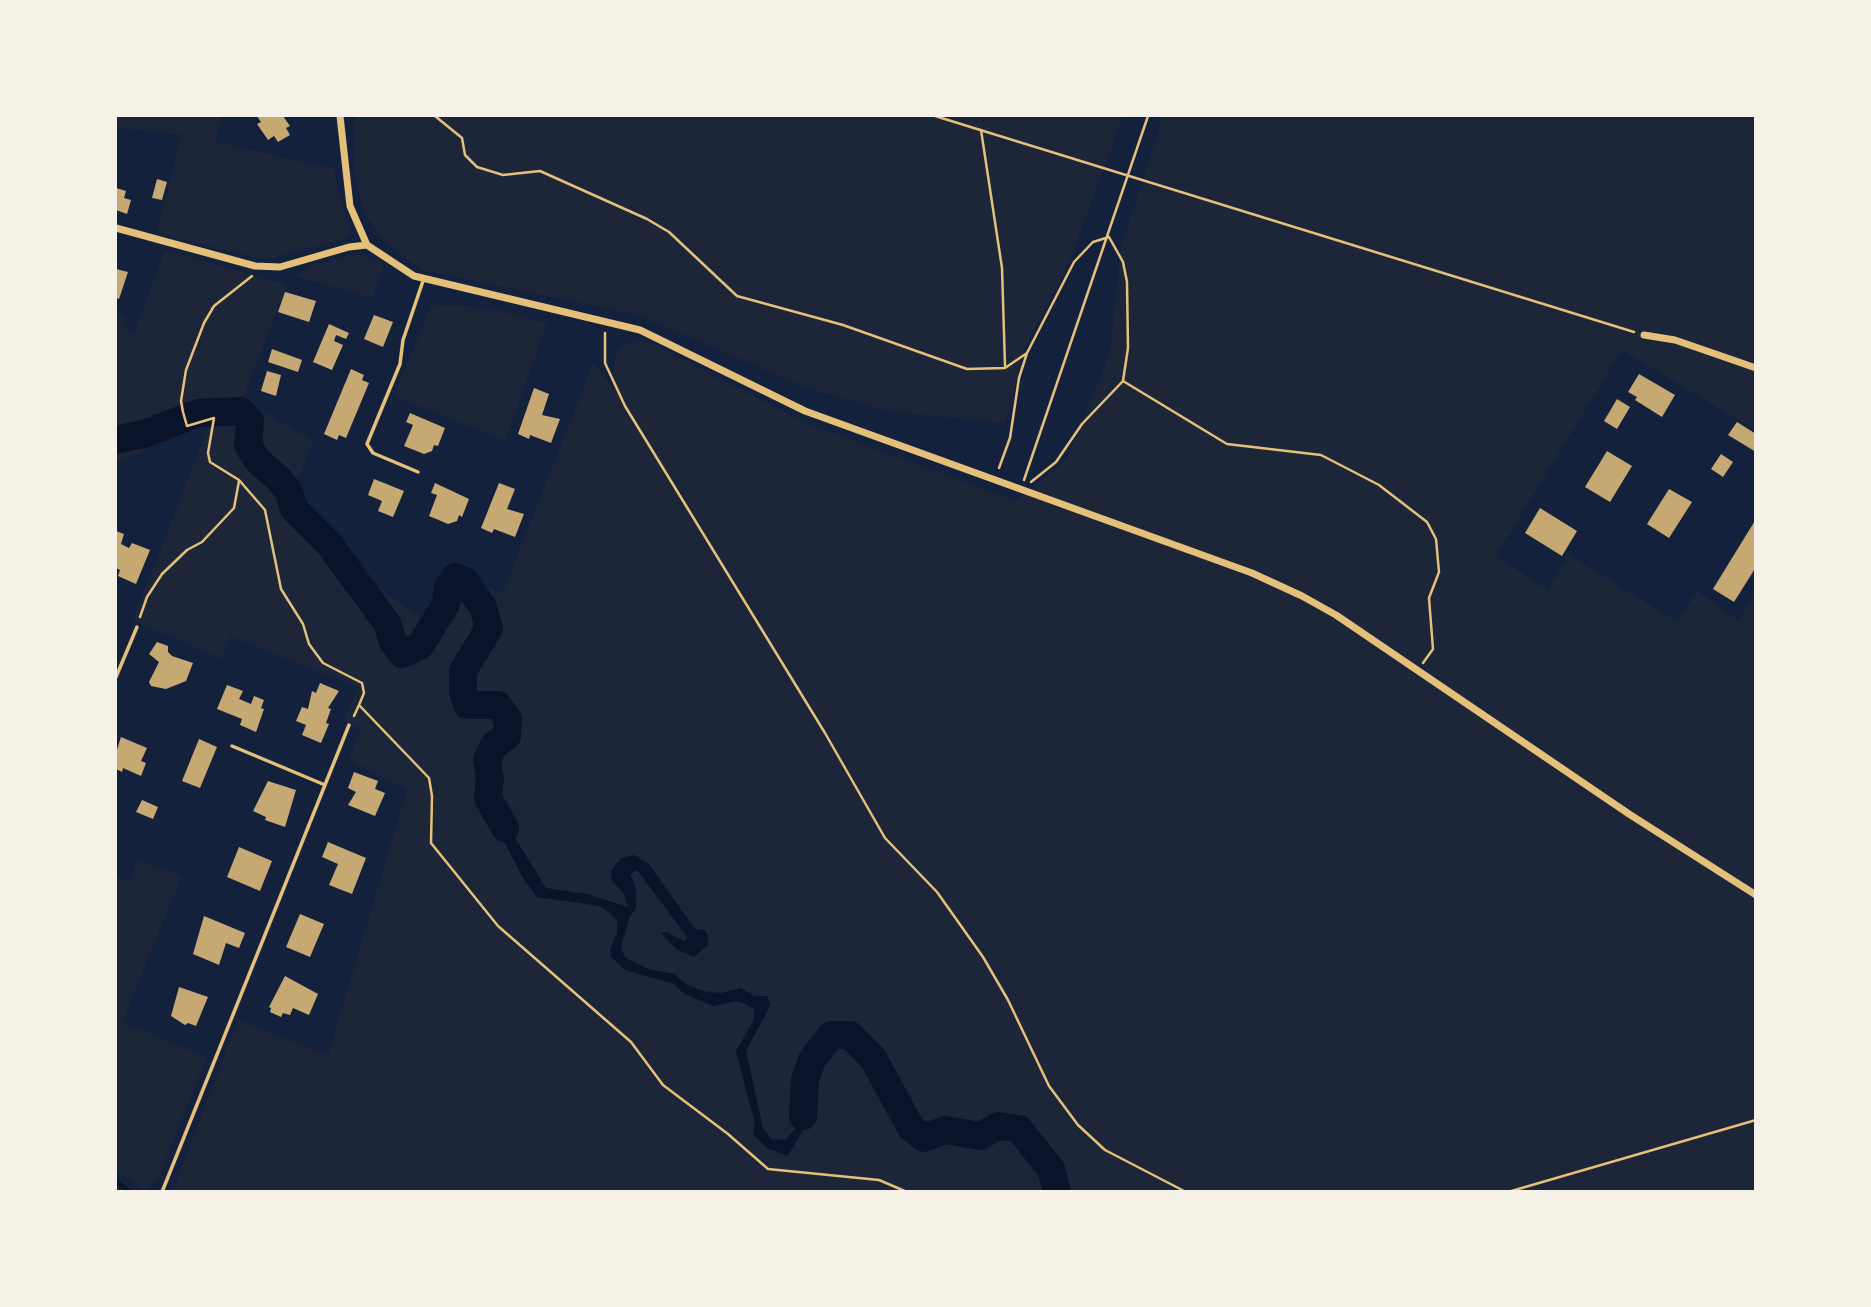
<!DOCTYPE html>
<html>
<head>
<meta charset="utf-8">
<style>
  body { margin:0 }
  #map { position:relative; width:1871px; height:1307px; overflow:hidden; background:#14213d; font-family:Poppins,sans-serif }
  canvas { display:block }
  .frame { position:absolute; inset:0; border:117px solid #f6f1e7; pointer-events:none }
</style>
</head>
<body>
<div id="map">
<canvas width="1871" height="1307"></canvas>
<div class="frame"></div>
</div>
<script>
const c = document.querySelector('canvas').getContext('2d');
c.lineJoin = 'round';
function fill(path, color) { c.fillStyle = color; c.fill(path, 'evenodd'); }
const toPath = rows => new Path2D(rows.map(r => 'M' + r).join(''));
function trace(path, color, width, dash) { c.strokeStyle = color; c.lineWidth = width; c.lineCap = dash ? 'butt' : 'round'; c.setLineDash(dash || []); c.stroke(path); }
const green = toPath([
  [116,116,221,116,216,142,334,169,340,199,350,229,348,238,266,260,157,234,182,135,119,128],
  [355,116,1123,116,1070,261,1024,349,1006,423,893,412,812,390,638,315,422,270,386,243,366,216,355,180],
  [1163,116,1755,116,1755,430,1622,350,1496,556,1548,590,1569,555,1678,622,1697,591,1739,621,1755,593,1755,1191,173,1191,238,1020,328,1055,407,790,349,759,361,728,344,721,358,687,231,636,221,659,133,620,211,420,194,425,122,462,116,460,116,312,128,317,122,328,134,332,165,250,287,285,242,400,314,441,292,491,374,585,424,620,441,589,444,571,503,593,593,363,612,387,616,351,638,337,809,424,1016,501,1067,459,1110,353,1120,251],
  [357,254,385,263,372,298,295,276,311,266],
  [431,305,488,307,547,324,505,441,394,396],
  [138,860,182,876,122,1022,207,1057,157,1181,143,1190,116,1170,116,876,129,881]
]);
const water = toPath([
  [494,795,499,812,546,888,587,894,628,907,623,892,612,881,611,871,621,858,634,855,648,863,695,929,705,930,708,937,708,945,694,957,676,949,661,933,667,932,684,941,688,938,637,870,630,874,636,888,636,909,630,916,621,947,625,958,649,969,674,974,686,984,703,991,721,993,741,988,754,996,767,996,770,1004,768,1010,746,1051,763,1128,771,1139,785,1140,795,1129,802,1099,796,1090,802,1075,809,1080,806,1125,788,1156,767,1148,753,1134,755,1124,736,1051,754,1019,754,1009,738,1001,713,1006,683,993,674,984,625,970,611,957,610,949,617,933,617,921,611,914,600,906,537,897,523,878,487,809,485,796]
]);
const stream = toPath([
  [116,1181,130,1192]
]);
const river = toPath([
  [116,440,147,433,198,413,240,411,250,421,248,445,258,461,278,478,289,492,294,509,329,544,387,623,393,642,402,654,420,646,446,604,448,587,455,577,465,581,483,607,489,628,463,671,463,691,467,705,498,705,508,719,507,736,494,745,487,760,490,778,488,798,505,828],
  [803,1116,805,1079,812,1060,831,1035,850,1035,873,1058,911,1128,924,1138,945,1130,980,1136,998,1126,1019,1129,1051,1169,1057,1192]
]);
const building = toPath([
  [257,116,283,116,290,126,286,128,290,135,278,142,274,136,268,140,257,124,261,122],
  [157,179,167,182,162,200,152,198],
  [116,188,126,191,124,198,131,200,127,214,116,210],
  [116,269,128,272,119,299,116,298],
  [285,292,316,301,309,322,278,312],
  [374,315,393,322,383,347,364,339],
  [329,324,349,333,346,339,336,335,334,341,343,345,332,370,313,362],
  [272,349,302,360,298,372,268,362],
  [351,369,364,375,362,380,369,383,346,438,339,435,337,440,324,434],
  [267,371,281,375,276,396,261,391],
  [1639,374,1675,395,1662,417,1635,400,1637,397,1628,392],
  [534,388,549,394,542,415,560,419,551,443,530,435,529,439,518,434],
  [1617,399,1630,407,1617,429,1604,421],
  [410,413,445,428,438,446,434,445,432,451,424,454,404,446,413,425,406,422],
  [1737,422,1756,434,1756,452,1728,435],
  [1607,451,1632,466,1610,502,1585,487],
  [1721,454,1733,462,1723,477,1711,469],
  [374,479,404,491,393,517,378,511,382,501,368,495],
  [435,483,469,499,462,517,459,515,457,521,448,524,429,516,437,495,431,493],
  [499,483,515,489,507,509,524,514,515,537,494,529,492,533,481,528],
  [1669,489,1692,502,1669,538,1647,524],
  [1540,508,1577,531,1562,556,1525,533],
  [1756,519,1756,567,1734,602,1713,589],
  [116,531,124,534,121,544,129,548,132,543,150,550,136,584,118,576,120,570,116,568],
  [157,642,168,646,168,652,172,656,193,663,186,681,166,689,151,686,149,682,159,662,149,654],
  [320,683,339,691,328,708,331,709,326,723,329,724,321,743,302,735,306,725,296,721,302,707,308,709,312,691,316,693],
  [227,685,243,691,239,699,251,704,254,696,264,700,261,708,264,709,256,732,240,725,242,719,217,709],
  [121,737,147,748,141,761,146,763,141,776,123,768,122,772,116,769,116,753],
  [199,739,217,747,200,788,182,781],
  [354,772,378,781,375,789,385,793,375,816,348,805,356,792,348,788],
  [268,781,296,790,285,827,265,820,266,817,253,811],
  [142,800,158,807,153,819,136,812],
  [328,842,366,858,352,894,329,885,338,864,322,857],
  [239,847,272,861,260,891,227,877],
  [300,914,324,924,310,957,286,947],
  [204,916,245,933,239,948,226,943,219,965,193,954],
  [285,976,318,994,309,1015,293,1008,290,1015,283,1013,281,1017,270,1012,271,1008,269,1007],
  [179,987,208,997,196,1026,188,1023,185,1025,171,1016]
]);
const path = toPath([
  [435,116,462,138,465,155,477,167,503,175,540,171,647,219,669,232,737,296,843,325,967,369,1005,368,1027,353,1074,262,1093,242,1109,237,1123,262,1127,282,1128,348,1123,381,1082,424,1056,462,1031,482],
  [935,116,1634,332],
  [981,130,1002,268,1005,366],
  [252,276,214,306,204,323,186,370,181,401,183,412,187,426,214,418,208,453,210,462,239,480,265,510,281,589,303,624,309,644,323,663,362,683,364,693,359,705],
  [605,333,605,363,625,406,825,733,885,838,937,892,983,957,1008,1000,1049,1086,1078,1125,1105,1150,1186,1192],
  [1123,381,1227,444,1321,455,1379,485,1427,522,1436,539,1439,572,1429,598,1433,649,1423,663],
  [999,468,1010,438,1019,378,1027,353],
  [1024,480,1148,116],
  [140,617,147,597,162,574,187,550,202,542,234,508,239,481],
  [354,716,359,705,429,778,432,796,431,843,498,926,631,1042,663,1085,728,1134,768,1169,879,1180,907,1192],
  [1508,1192,1756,1120]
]);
const service = toPath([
  [418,472,373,453,367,444,400,364,403,340,424,278],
  [116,677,137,627],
  [232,746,325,785],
  [162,1192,349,725]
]);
const minor = toPath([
  [340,116,350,206,367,245,414,276,640,330,805,411,1252,573,1302,596,1336,615,1629,814,1756,895],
  [116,228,255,266,280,267,349,247,367,245],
  [1644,335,1675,340,1756,368]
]);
fill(green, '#1d2539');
fill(water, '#0b132b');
trace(stream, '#0b132b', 4.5);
trace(river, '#0b132b', 28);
fill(building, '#c6a872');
trace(path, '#e5c07b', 2.5);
trace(service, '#e5c07b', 3.5);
trace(minor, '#e5c07b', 7);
</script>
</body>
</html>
